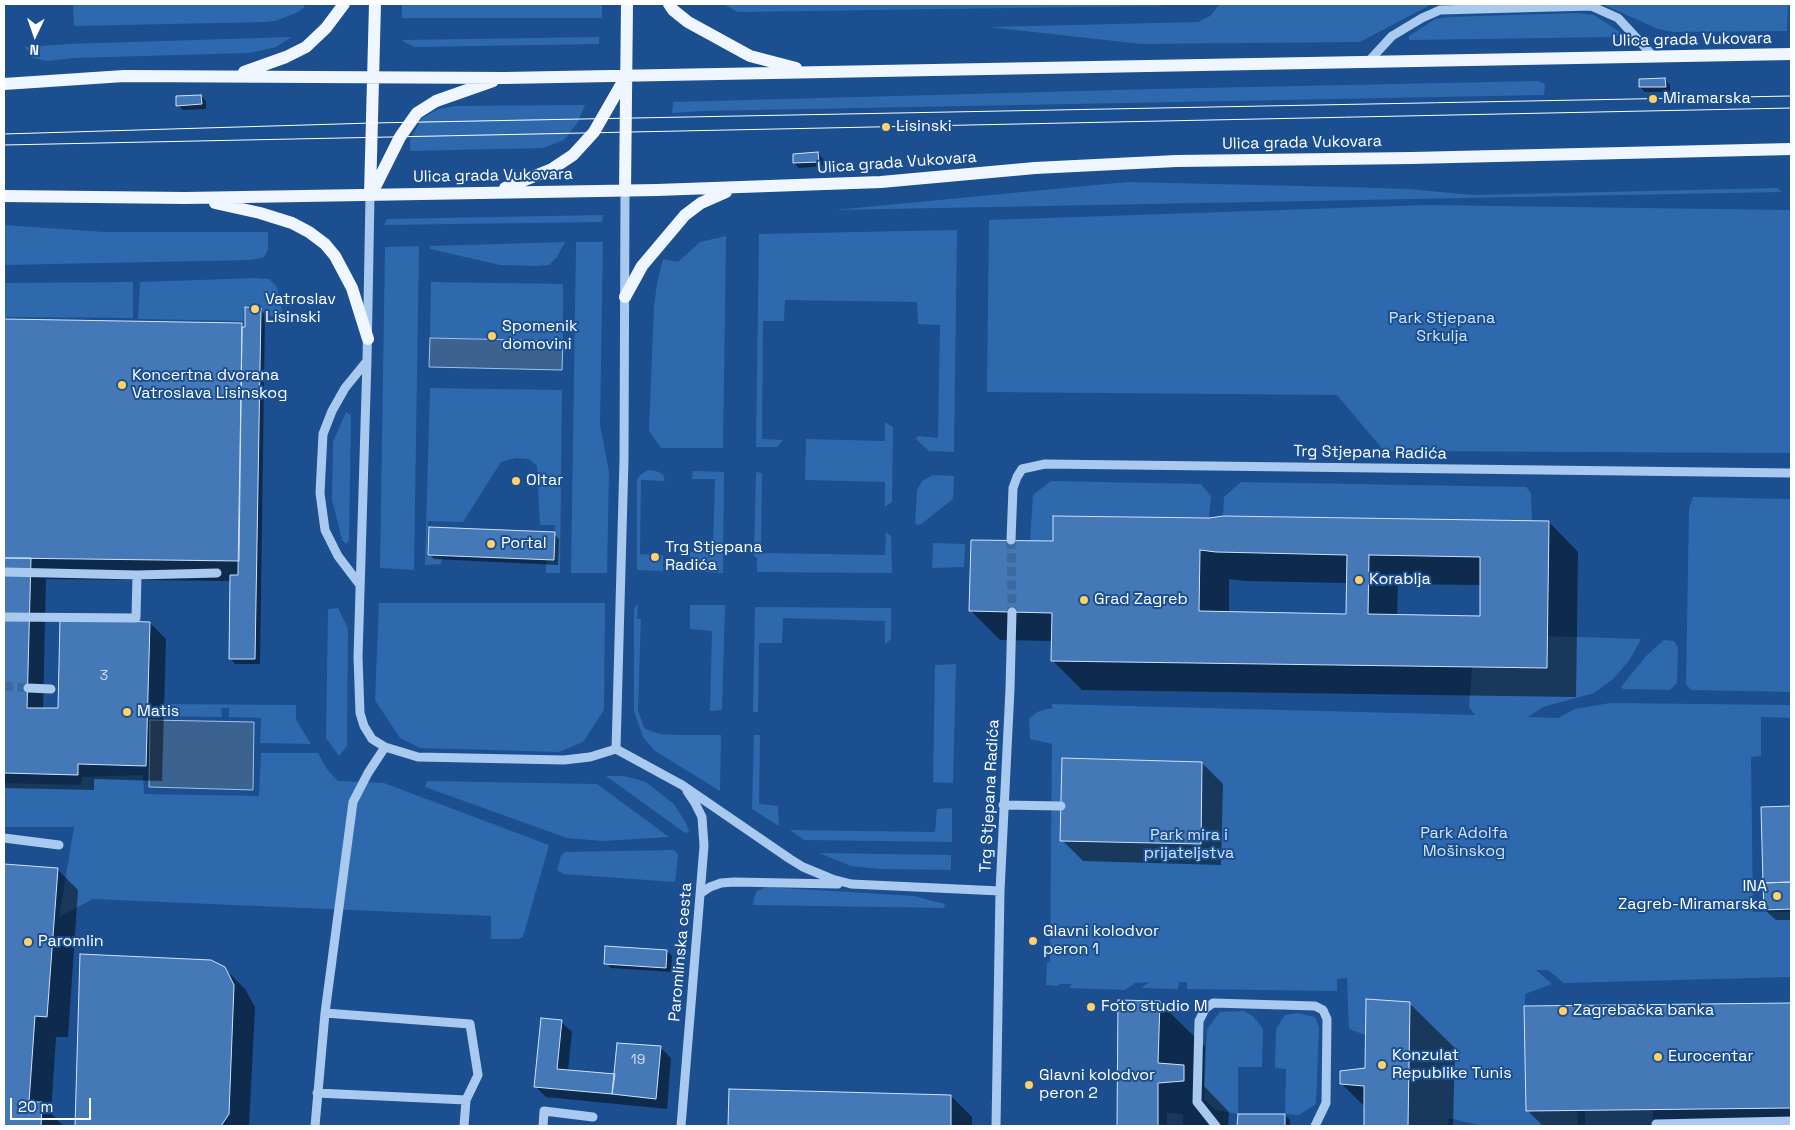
<!DOCTYPE html>
<html>
<head>
<meta charset="utf-8">
<style>
  body { margin:0 }
  #map { position:relative; width:1795px; height:1130px; overflow:hidden; background:#1b4f8f; font-family:"Space Grotesk",sans-serif }
  canvas { display:block }
  .frame { position:absolute; inset:0; border:5px solid #fff; pointer-events:none }
  .north { position:absolute; left:10px; top:10px; width:50px; height:50px; -webkit-text-stroke:4px #1b4f8f; paint-order:stroke; rotate:183deg; font-size:14px; font-weight:700; line-height:20px; text-align:center; color:#fff }
  .north::after { content:''; display:block; margin:auto; width:18px; height:22px; background:#fff; clip-path:polygon(50% 0,100% 100%,50% 72%,0 100%) }
  .scale { position:absolute; left:10px; top:1098px; width:81px; height:22px; box-sizing:border-box; border:2px solid #fff; border-top:0; padding-left:6px; font-size:15px; line-height:18px; white-space:nowrap; color:#fff; -webkit-text-stroke:4px #1b4f8f; paint-order:stroke }
</style>
</head>
<body>
<div id="map">
<canvas width="1795" height="1130"></canvas>
<div class="frame"></div>
<div class="north">N</div>
<div class="scale">20 m</div>
</div>
<script>
const c = document.querySelector('canvas').getContext('2d');
c.lineJoin = 'round';
function fill(path, color) { c.fillStyle = color; c.fill(path, 'evenodd'); }
const toPath = rows => new Path2D(rows.map(r => 'M' + r).join(''));
function trace(path, color, width, dash) { c.strokeStyle = color; c.lineWidth = width; c.lineCap = dash ? 'butt' : 'round'; c.setLineDash(dash || []); c.stroke(path); }
function label(font, color, halo, rows, align = 'center') {
  c.font = font + ' "Space Grotesk",sans-serif'; c.lineWidth = 4; c.setLineDash([]); c.textBaseline = 'middle'; c.strokeStyle = halo; c.fillStyle = color; for (const [text, x, y, turn = 0] of rows) {
    c.save(); c.translate(x, y); c.rotate((+turn || 0) * Math.PI / 180); c.textAlign = isNaN(turn) ? turn : align; if (halo) c.strokeText(text, 0, 0); c.fillText(text, 0, 0); c.restore();
  }
}
const green = toPath([
  [73,4,302,4,305,7,296,13,275,21,266,22,74,26],
  [402,4,602,4,602,18,402,18],
  [723,4,1162,4,1161,6,1149,6,738,12],
  [1220,4,1432,4,1360,42,1141,44,989,27,1198,22,1210,16],
  [1602,4,1788,4,1787,31,1673,32,1658,29],
  [1577,13,1594,15,1620,32,1620,35,1614,37,1409,40,1409,36,1435,19,1449,17],
  [291,37,276,47,249,53,74,58,47,61,33,58,25,47,68,44],
  [599,37,599,44,415,47,406,43,402,40],
  [1538,81,1545,84,1544,95,703,111,672,113,673,102,1155,89],
  [585,105,578,122,564,140,543,148,410,151,410,140,422,118,439,109,454,106],
  [1127,182,1345,187,1409,189,1473,195,1777,188,1782,192,835,210],
  [1427,205,1788,210,1791,212,1791,453,1384,451,1337,395,987,392,989,220],
  [603,215,602,222,384,225,387,219],
  [4,225,104,232,268,232,268,250,264,257,251,260,4,265],
  [957,230,954,452,929,451,916,439,918,436,938,438,940,325,918,324,917,302,785,300,784,321,763,321,762,439,783,440,777,447,756,447,759,234],
  [726,236,723,448,661,448,649,431,654,307,657,283,663,259,678,262,700,242],
  [565,242,557,257,549,265,537,266,500,265,430,249,430,246],
  [576,242,603,242,600,425,609,472,607,573,571,573],
  [419,246,414,570,380,568,385,247],
  [256,278,269,279,277,287,282,311,280,316,262,316,261,305,244,306,243,321,138,319,140,282],
  [133,282,133,318,4,317,4,283],
  [431,282,563,284,563,341,430,338],
  [430,388,562,390,560,573,546,573,546,561,555,560,555,525,540,525,537,466,529,459,516,458,501,462,463,522,428,521,427,556,442,557,441,564,425,565],
  [346,412,351,415,349,541,346,544,342,540,332,499,333,442],
  [885,422,893,427,892,502,885,507,885,482,805,480,806,439,885,441],
  [648,470,656,471,663,474,665,481,641,480,640,554,663,555,663,571,637,570,637,480,640,475],
  [693,471,724,472,723,573,690,571,690,552,713,551,715,479,692,479],
  [756,472,762,473,761,553,885,555,886,532,891,536,892,573,757,572,757,557,754,557],
  [933,475,954,476,953,499,920,525,915,524,917,490,922,481],
  [1051,481,1201,484,1211,496,1209,518,1054,516,1053,541,1030,541,1033,495],
  [1241,482,1526,487,1531,493,1532,521,1223,516,1224,497],
  [1693,497,1791,499,1791,692,1691,690,1686,684,1689,509],
  [933,543,965,544,964,567,932,568],
  [379,603,605,603,604,710,583,742,559,752,420,748,400,738,375,700],
  [638,604,637,619,641,619,638,710,643,725,645,729,660,734,677,735,721,735,720,791,655,751,643,737,634,711,634,608],
  [690,605,725,605,722,710,710,711,712,631,690,629],
  [755,607,891,608,891,639,885,644,885,621,783,618,782,643,759,643,758,712,753,712],
  [338,608,348,628,347,746,339,756,326,738,328,609],
  [1547,636,1641,639,1629,661,1613,679,1594,693,1543,707,1528,717,1558,718,1575,709,1610,703,1791,705,1791,718,1761,717,1761,756,1751,757,1753,912,1791,912,1791,977,1564,983,1548,970,1536,970,1552,984,1525,994,1526,1111,1577,1110,1578,1126,1482,1126,1449,1118,1448,1126,1408,1126,1410,1002,1366,999,1365,1035,1349,1029,1347,978,1337,979,1337,991,1187,989,1187,982,1179,982,1178,989,1141,988,1149,982,1135,983,1125,990,1069,988,1072,984,1060,984,1058,986,1046,985,1047,963,1050,961,1052,744,1030,739,1029,719,1037,712,1052,708,1052,704,1475,715,1469,707,1472,667,1547,668],
  [1664,640,1674,641,1678,648,1677,683,1670,690,1623,689,1621,687,1646,656],
  [956,664,953,783,933,782,935,665],
  [160,704,296,705,296,720,311,744,260,743,261,718,229,717,229,708,221,708,222,717,160,716],
  [754,735,760,735,759,804,778,806,779,826,752,809],
  [261,753,318,753,327,769,338,781,384,783,549,845,523,937,518,939,491,939,491,916,93,899,59,917,74,827,4,827,4,783,81,785,82,777,143,775,144,794,259,796],
  [606,776,624,776,646,782,674,804,686,823,689,832,685,833],
  [427,781,597,784,669,837,603,841,567,838,425,787],
  [952,808,952,842,804,840,790,830,935,832,937,809],
  [669,850,674,850,678,855,675,882,563,874,557,870,561,856,565,852],
  [819,853,951,855,951,870,880,869,851,866],
  [767,887,914,896,945,904,944,908,753,905,754,898,757,891],
  [1244,1011,1253,1016,1263,1029,1262,1067,1238,1067,1238,1114,1215,1110,1204,1099,1207,1029,1220,1012],
  [1298,1013,1315,1017,1319,1027,1316,1104,1299,1115,1285,1114,1286,1069,1275,1068,1276,1029,1285,1015],
  [1653,1109,1653,1126,1585,1126,1585,1110],
  [1167,1113,1183,1114,1183,1126,1167,1126]
]);
const water = toPath([
  [430,338,563,341,562,370,429,367,430,338],
  [150,720,254,722,253,790,149,787,150,720]
]);
const shadow = toPath([
  [1665,80,1670,85,1670,92,1645,92,1640,87],
  [201,96,206,101,206,109,183,110,178,105],
  [818,153,823,159,823,166,799,168,794,163],
  [260,309,265,314,260,664,235,664,230,658,232,581,46,579,43,709,59,710,150,623,166,639,162,781,94,779,94,790,4,788,4,321,242,324,246,329],
  [1549,522,1578,552,1576,697,1082,690,1052,660,1053,641,1000,640,971,611,1054,542],
  [1229,579,1246,581,1348,583,1347,615,1229,613],
  [1398,584,1481,585,1481,618,1397,616],
  [554,534,559,539,558,565,434,559,429,554],
  [1202,763,1223,784,1221,865,1083,861,1062,840],
  [1763,808,1791,808,1791,920,1776,920,1765,910],
  [4,865,57,869,78,890,68,1037,56,1037,51,1113,63,1126,4,1126],
  [667,951,672,956,671,972,611,968,606,963],
  [224,968,245,989,255,1007,249,1126,77,1126],
  [1119,1001,1159,1002,1205,1047,1204,1086,1229,1112,1228,1126,1118,1126],
  [1409,1003,1455,1048,1453,1126,1365,1126,1365,1107,1341,1083,1366,1069],
  [1791,1004,1791,1126,1543,1126,1527,1110,1526,1007],
  [561,1022,572,1032,568,1071,616,1076,660,1047,671,1058,667,1109,546,1097,535,1086],
  [730,1090,951,1096,972,1117,972,1126,729,1126],
  [1239,1115,1285,1115,1290,1120,1290,1126,1239,1126]
]);
const building = toPath([
  [1665,78,1666,87,1639,87,1639,79,1665,78],
  [201,95,202,104,176,106,176,96,201,95],
  [818,152,819,162,793,163,793,154,818,152],
  [245,307,261,308,255,659,229,659,230,575,238,575,238,572,242,327,245,327,245,307],
  [4,319,242,323,239,561,4,558,4,319],
  [1053,516,1209,518,1223,516,1549,521,1547,668,1051,661,1052,613,969,611,971,540,1053,541,1053,516],
  [1200,550,1216,552,1347,555,1346,614,1199,611,1200,550],
  [1369,555,1480,557,1480,616,1368,614,1369,555],
  [429,527,555,532,554,560,428,555,429,527],
  [4,558,31,558,27,708,58,708,60,619,150,622,146,766,78,764,78,775,4,773,4,558],
  [1062,758,1202,762,1201,844,1060,841,1062,758],
  [1791,806,1791,882,1763,883,1761,807,1791,806],
  [4,864,58,868,47,1017,35,1016,29,1102,42,1102,41,1126,4,1126,4,864],
  [1791,882,1791,909,1764,910,1763,883,1791,882],
  [605,946,667,950,666,968,604,964,605,946],
  [80,954,211,960,225,967,234,985,229,1114,221,1126,75,1126,80,954],
  [1366,999,1410,1002,1408,1126,1364,1126,1364,1086,1340,1084,1340,1071,1365,1068,1366,999],
  [1118,1000,1160,1001,1158,1063,1184,1065,1184,1081,1158,1083,1158,1126,1117,1126,1118,1000],
  [1791,1003,1791,1108,1526,1111,1524,1006,1791,1003],
  [541,1018,562,1020,557,1069,615,1074,612,1094,534,1087,541,1018],
  [617,1043,661,1046,656,1099,612,1094,617,1043],
  [729,1089,951,1095,951,1126,728,1126,729,1089],
  [1238,1114,1285,1114,1285,1126,1237,1126,1238,1114]
]);
const minorTunnel = toPath([
  [1011,540,1012,612],
  [4,686,28,688]
]);
const minor = toPath([
  [1368,62,1392,36,1422,18,1440,10,1591,6,1618,18,1654,57],
  [370,195,367,360,358,657,360,713,364,726,372,739,385,747,418,757,564,760,590,757,616,749,682,785,790,859,803,867,832,879,851,884,1000,891],
  [1011,540,1013,488,1017,477,1022,469,1045,464,1791,473],
  [4,572,137,575,217,573],
  [360,585,338,556,325,530,320,493,323,434,332,411,345,388,367,361],
  [4,617,136,618,137,575],
  [28,688,51,689],
  [616,749,624,460,625,191],
  [1003,805,1061,806],
  [4,838,59,845],
  [701,893,710,887,721,883,734,882,838,884],
  [317,1093,466,1100,478,1075,470,1024,325,1013],
  [1656,1124,1791,1121],
  [315,1126,325,1013,353,802,368,773,385,747],
  [464,1126,466,1100],
  [543,1126,544,1111,593,1117],
  [681,1126,704,846,702,817,695,803,687,791],
  [996,1126,1000,891,1010,689,1012,612],
  [1216,1126,1197,1102,1199,1021,1205,1009,1213,1003,1315,1006,1323,1010,1327,1019,1326,1103,1315,1126]
]);
const major = toPath([
  [669,4,673,10,688,22,750,56,796,68],
  [244,72,286,57,306,47,326,28,344,4],
  [4,84,124,76,504,78,1791,54],
  [505,188,552,169,573,155,594,132,625,78],
  [625,191,627,4],
  [372,193,400,137,417,113,436,101,493,81],
  [370,195,375,4],
  [4,196,185,198,657,190,881,182,1035,168,1176,161,1412,158,1791,149],
  [215,203,260,213,292,223,309,232,325,244,335,256,352,288,368,339],
  [625,297,642,266,685,215,701,203,726,192]
]);
const tram = toPath([
  [4,134,372,123,1791,96],
  [4,145,1791,108]
]);
const markers = [
  [1653,99,5,"#ffd166"],
  [886,127,5,"#ffd166"],
  [255,309,5,"#ffd166"],
  [492,336,5,"#ffd166"],
  [122,385,5,"#ffd166"],
  [516,481,5,"#ffd166"],
  [491,544,5,"#ffd166"],
  [655,557,5,"#ffd166"],
  [1359,580,5,"#ffd166"],
  [1084,600,5,"#ffd166"],
  [127,712,5,"#ffd166"],
  [1777,896,5,"#ffd166"],
  [1033,941,5,"#ffd166"],
  [28,942,5,"#ffd166"],
  [1091,1007,5,"#ffd166"],
  [1563,1011,5,"#ffd166"],
  [1658,1057,5,"#ffd166"],
  [1382,1065,5,"#ffd166"],
  [1029,1085,5,"#ffd166"]
];
const numberNames = [
  ["3",104,676],
  ["19",638,1060]
];
const streetNames = [
  ["Ulica grada Vukovara",1692,40,-1],
  ["Ulica grada Vukovara",1302,143,-1],
  ["Ulica grada Vukovara",897,163,-4],
  ["Ulica grada Vukovara",493,176,-1],
  ["Trg Stjepana Radića",1370,453,1],
  ["Trg Stjepana Radića",990,796,-87],
  ["Paromlinska cesta",681,952,-85]
];
const poiNames = [
  ["Miramarska",1663,99],
  ["Lisinski",896,127],
  ["Vatroslav",265,300],
  ["Lisinski",265,318],
  ["Spomenik",502,327],
  ["domovini",502,345],
  ["Koncertna dvorana",132,376],
  ["Vatroslava Lisinskog",132,394],
  ["Oltar",526,481],
  ["Portal",501,544],
  ["Trg Stjepana",665,548],
  ["Radića",665,566],
  ["Korablja",1369,580],
  ["Grad Zagreb",1094,600],
  ["Matis",137,712],
  ["INA",1767,887,"right"],
  ["Zagreb-Miramarska",1767,905,"right"],
  ["Glavni kolodvor",1043,932],
  ["peron 1",1043,950],
  ["Paromlin",38,942],
  ["Foto studio M",1101,1007],
  ["Zagrebačka banka",1573,1011],
  ["Konzulat",1392,1056],
  ["Republike Tunis",1392,1074],
  ["Eurocentar",1668,1057],
  ["Glavni kolodvor",1039,1076],
  ["peron 2",1039,1094]
];
const parkNames = [
  ["Park Stjepana",1442,319],
  ["Srkulja",1442,337],
  ["Park Adolfa",1464,834],
  ["Mošinskog",1464,852],
  ["Park mira i",1189,836],
  ["prijateljstva",1189,854]
];
fill(green, '#2e69ad');
fill(water, '#3c6290');
trace(water, '#9cc4f0', 1);
fill(shadow, '#0007');
fill(building, '#4478b7');
trace(building, '#cfe3fa', 1);
trace(minorTunnel, '#3d69a0', 9, [9, 4.5]);
trace(minor, '#a9c9ee', 9);
trace(major, '#f0f6ff', 12);
trace(tram, '#fff', 1);
for (const [x, y, r, color] of markers) { const dot = new Path2D(); dot.arc(x, y, r, 0, 2 * Math.PI); c.fillStyle = color; c.fill(dot); trace(dot, '#1b4f8f', 2); }
label('14px', '#d0dded', null, numberNames);
label('16px', '#fff', '#1b4f8f', streetNames);
label('16px', '#fff', '#1b4f8f', poiNames, 'left');
label('16px', '#cfe3fa', '#1b4f8f', parkNames);
</script>
</body>
</html>
